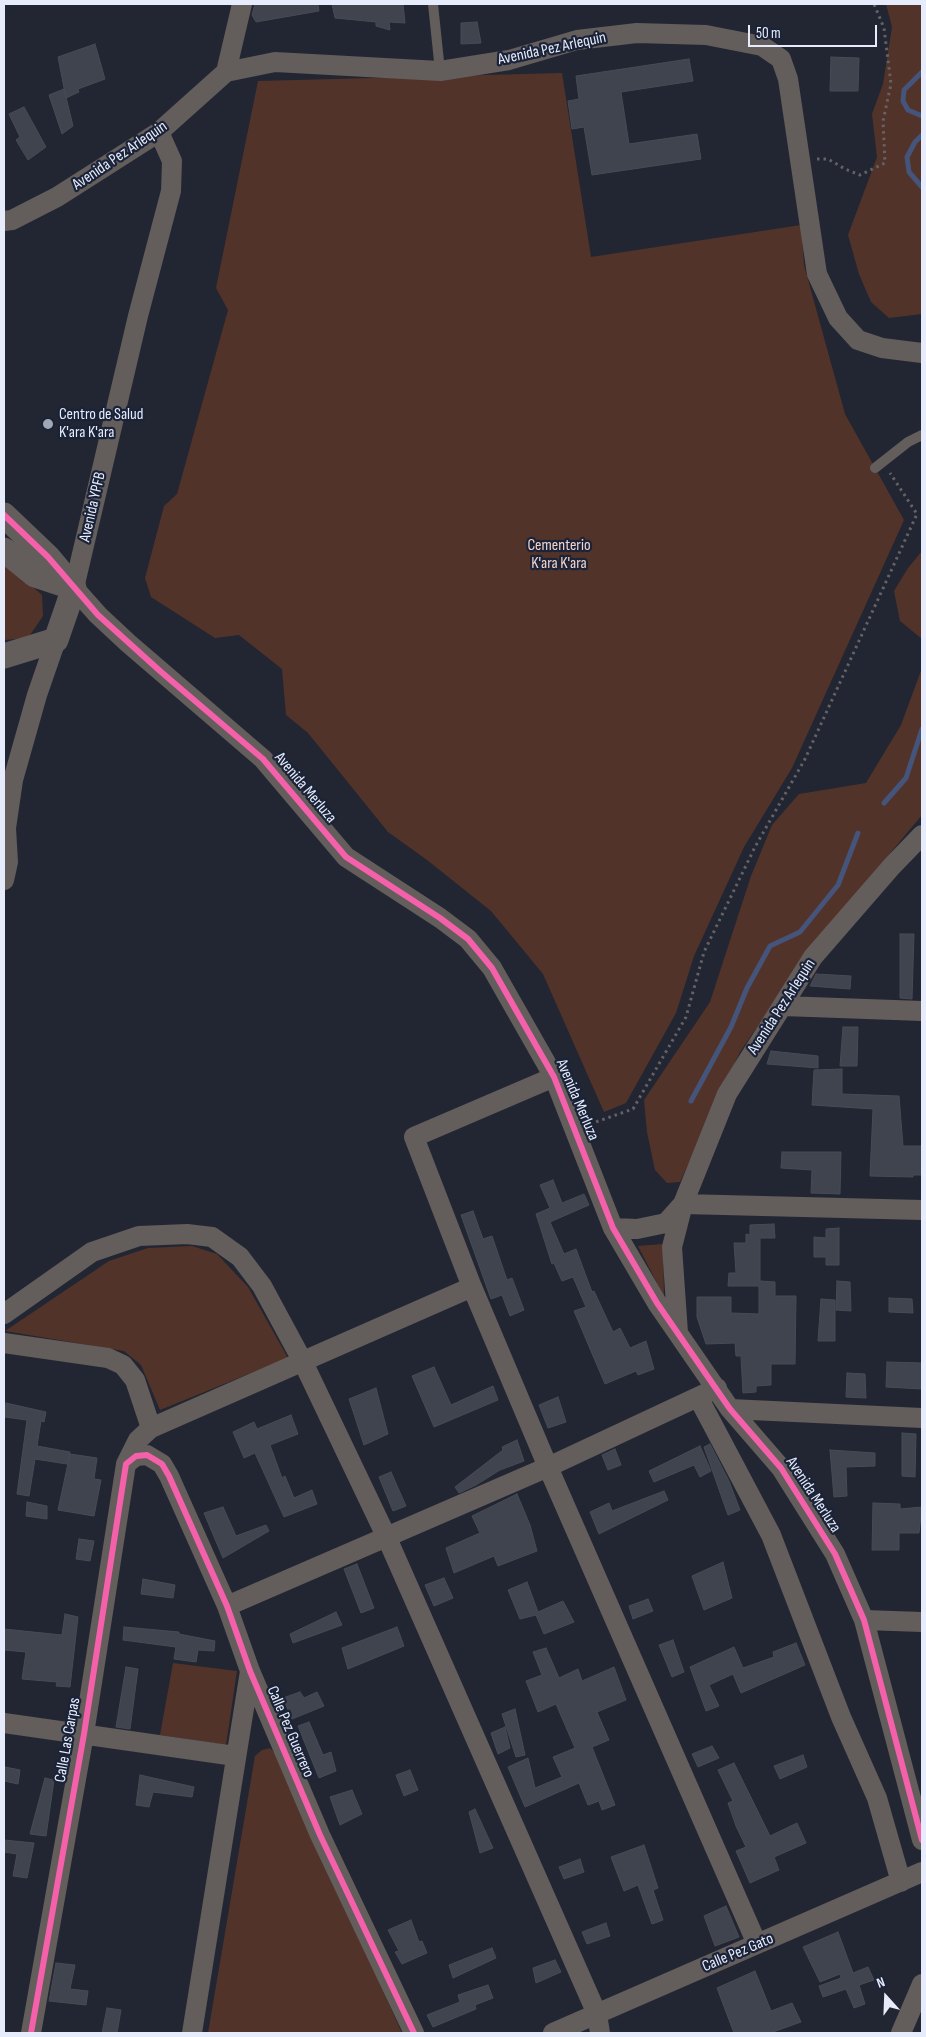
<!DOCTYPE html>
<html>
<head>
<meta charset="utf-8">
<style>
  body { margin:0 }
  #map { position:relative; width:926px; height:2037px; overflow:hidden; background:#222632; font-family:"Sofia Sans Condensed",sans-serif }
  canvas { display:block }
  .frame { position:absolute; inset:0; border:5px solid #e6ecfb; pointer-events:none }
  .north { position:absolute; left:861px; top:1972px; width:50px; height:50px; -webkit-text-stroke:4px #1b2339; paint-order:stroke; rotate:340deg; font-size:14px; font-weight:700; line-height:20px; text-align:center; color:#e6ecfb }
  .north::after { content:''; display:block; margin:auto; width:18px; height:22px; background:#e6ecfb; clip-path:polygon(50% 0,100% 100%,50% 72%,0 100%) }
  .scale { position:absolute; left:748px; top:25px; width:129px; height:22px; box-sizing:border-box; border:2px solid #e6ecfb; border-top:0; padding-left:6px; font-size:15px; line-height:18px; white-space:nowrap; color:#e6ecfb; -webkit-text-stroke:4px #1b2339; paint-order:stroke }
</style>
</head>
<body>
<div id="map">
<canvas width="926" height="2037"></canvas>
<div class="frame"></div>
<div class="north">N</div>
<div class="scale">50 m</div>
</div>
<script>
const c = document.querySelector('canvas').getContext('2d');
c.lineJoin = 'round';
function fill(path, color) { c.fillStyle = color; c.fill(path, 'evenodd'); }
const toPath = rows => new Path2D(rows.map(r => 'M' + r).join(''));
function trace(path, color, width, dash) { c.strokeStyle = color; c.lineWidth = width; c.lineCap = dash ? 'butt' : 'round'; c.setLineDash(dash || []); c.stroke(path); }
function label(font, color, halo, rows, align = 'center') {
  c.font = font + ' "Sofia Sans Condensed",sans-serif'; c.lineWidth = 4.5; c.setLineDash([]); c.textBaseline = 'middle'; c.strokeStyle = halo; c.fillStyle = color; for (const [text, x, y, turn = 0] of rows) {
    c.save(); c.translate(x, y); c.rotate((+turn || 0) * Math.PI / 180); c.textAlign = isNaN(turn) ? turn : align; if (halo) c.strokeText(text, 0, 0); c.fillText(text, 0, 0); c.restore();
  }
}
const green = toPath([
  [886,4,922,4,922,314,889,318,871,302,859,274,848,235,877,157,872,114,883,84,892,27],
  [562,73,591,257,801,225,804,265,845,414,904,520,792,768,744,847,694,956,676,1013,626,1103,604,1112,543,974,491,911,427,860,388,832,308,733,286,715,282,669,239,635,215,638,151,597,145,578,164,506,177,494,228,310,216,288,258,81],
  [922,551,922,639,900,621,894,591,908,568],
  [4,561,42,595,43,616,28,638,4,640],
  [922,668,922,815,810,949,740,1052,680,1182,667,1183,655,1170,647,1132,644,1100,710,1002,751,876,772,825,799,794,866,783,901,725],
  [663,1244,664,1297,638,1246],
  [192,1246,217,1254,248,1287,288,1358,160,1410,141,1365,124,1351,5,1331,109,1261,148,1248],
  [173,1663,237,1671,226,1745,160,1735],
  [270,1748,277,1755,402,2033,208,2033,255,1756,262,1750]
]);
const stream = toPath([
  [922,72,904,90,903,101,908,110,922,116],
  [922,135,915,142,907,157,909,172,922,187],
  [884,803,906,778,922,729],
  [691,1101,731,1027,747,988,770,946,800,932,838,885,858,833]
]);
const building = toPath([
  [255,4,318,4,319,11,256,22,252,15,255,4],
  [332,4,403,4,405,23,389,22,390,30,376,26,376,22,335,18,332,4],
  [477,22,481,43,461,44,461,23,477,22],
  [95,44,105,79,78,89,79,92,66,98,58,57,95,44],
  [831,57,859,58,858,91,830,91,831,57],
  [689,59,693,81,621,92,629,144,697,134,701,159,592,175,584,127,572,129,568,101,579,99,576,76,689,59],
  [64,89,73,126,62,134,49,95,64,89],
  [24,107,46,147,28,160,16,140,20,137,9,114,24,107],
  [900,934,914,934,912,999,900,998,900,934],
  [816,974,851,976,850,989,810,986,816,974],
  [843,1027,858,1027,857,1066,840,1066,843,1027],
  [771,1051,818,1056,818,1068,767,1064,771,1051],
  [842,1069,842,1094,899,1096,903,1146,922,1146,922,1175,913,1175,913,1177,870,1176,873,1109,812,1105,814,1070,842,1069],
  [782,1152,841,1152,840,1194,811,1193,812,1170,781,1168,782,1152],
  [553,1180,562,1203,584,1194,589,1205,550,1222,564,1254,576,1249,592,1292,594,1291,613,1332,620,1328,630,1348,646,1341,654,1369,638,1375,636,1371,605,1384,574,1311,586,1307,573,1277,562,1281,554,1263,552,1264,536,1214,550,1208,540,1185,553,1180],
  [473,1211,483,1239,492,1236,507,1280,512,1278,524,1310,510,1316,502,1295,491,1299,461,1215,473,1211],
  [774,1224,775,1238,760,1238,760,1281,775,1282,775,1296,796,1296,795,1364,771,1364,771,1385,756,1386,756,1392,743,1393,741,1356,736,1356,735,1343,706,1344,697,1317,697,1297,731,1297,731,1313,759,1314,759,1286,728,1286,729,1273,736,1273,734,1243,746,1243,746,1234,750,1235,750,1225,774,1224],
  [839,1228,839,1265,826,1265,826,1257,814,1257,814,1237,826,1238,826,1229,839,1228],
  [837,1281,850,1282,851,1311,836,1310,837,1281],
  [889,1298,912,1299,913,1313,889,1312,889,1298],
  [821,1299,835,1300,835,1341,818,1341,821,1299],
  [887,1362,922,1363,922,1389,886,1387,887,1362],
  [434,1367,451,1405,493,1386,498,1400,434,1427,412,1376,434,1367],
  [847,1373,865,1374,866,1398,846,1397,847,1373],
  [376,1388,388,1434,364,1445,349,1399,376,1388],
  [558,1397,566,1422,548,1428,539,1405,558,1397],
  [6,1403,46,1412,44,1422,41,1421,37,1446,70,1452,67,1464,35,1459,29,1496,17,1494,27,1420,5,1417,6,1403],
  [291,1415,298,1434,270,1445,282,1478,285,1476,294,1498,312,1490,317,1504,284,1517,255,1453,244,1458,233,1432,254,1422,257,1429,291,1415],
  [902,1433,916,1434,915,1477,902,1476,902,1433],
  [517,1440,524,1461,500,1470,476,1485,459,1493,455,1487,503,1450,502,1447,517,1440],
  [710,1444,729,1481,740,1510,728,1515,704,1447,710,1444],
  [700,1446,711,1471,700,1477,694,1465,654,1482,649,1471,700,1446],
  [615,1449,621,1465,608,1470,602,1455,615,1449],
  [830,1450,875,1453,875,1466,846,1467,847,1496,834,1497,830,1450],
  [70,1454,97,1458,94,1479,101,1480,94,1516,58,1510,70,1454],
  [391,1472,406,1506,393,1511,379,1477,391,1472],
  [664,1491,668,1500,599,1534,590,1512,609,1503,612,1511,664,1491],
  [517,1494,530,1525,537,1551,498,1566,494,1556,454,1573,446,1548,480,1533,472,1516,517,1494],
  [27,1502,47,1506,47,1519,26,1516,27,1502],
  [873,1503,900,1504,900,1509,922,1507,919,1533,899,1533,899,1550,872,1550,873,1503],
  [223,1507,236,1536,266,1525,269,1531,223,1558,204,1513,223,1507],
  [79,1539,94,1541,90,1561,76,1559,79,1539],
  [723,1562,732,1598,704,1610,692,1576,723,1562],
  [357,1564,374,1608,361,1613,344,1569,357,1564],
  [444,1578,453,1598,434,1606,425,1585,444,1578],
  [143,1579,175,1585,173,1598,141,1594,143,1579],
  [527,1582,538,1612,563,1601,574,1622,544,1634,536,1615,520,1619,508,1590,527,1582],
  [648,1599,653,1611,633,1619,629,1606,648,1599],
  [336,1612,342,1625,293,1643,290,1634,336,1612],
  [65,1614,78,1617,70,1687,56,1686,57,1682,22,1679,26,1652,4,1650,4,1629,62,1635,65,1614],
  [124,1627,179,1632,179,1634,215,1641,214,1651,198,1650,196,1662,174,1659,176,1647,123,1640,124,1627],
  [397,1627,404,1646,348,1669,342,1648,397,1627],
  [673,1640,684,1672,672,1677,659,1645,673,1640],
  [796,1643,805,1665,741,1693,733,1674,709,1685,719,1706,706,1711,690,1667,734,1647,743,1668,774,1657,773,1652,796,1643],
  [546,1648,559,1678,578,1669,582,1681,614,1667,626,1700,597,1712,609,1740,592,1747,615,1805,602,1810,599,1801,588,1805,579,1783,525,1807,508,1767,528,1758,535,1788,562,1777,553,1757,575,1748,556,1704,538,1712,526,1681,542,1675,533,1652,546,1648],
  [126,1667,138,1669,130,1729,116,1727,126,1667],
  [300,1692,304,1698,317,1692,324,1706,292,1719,283,1698,300,1692],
  [515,1709,525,1755,516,1757,502,1714,515,1709],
  [309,1722,323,1755,331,1752,336,1771,319,1778,298,1726,309,1722],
  [505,1727,510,1748,498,1754,491,1733,505,1727],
  [712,1746,719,1758,698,1767,692,1754,712,1746],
  [803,1755,807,1767,780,1779,774,1766,803,1755],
  [734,1763,770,1836,797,1823,806,1843,774,1857,779,1870,750,1883,736,1851,746,1847,736,1826,728,1803,733,1801,718,1770,734,1763],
  [5,1767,20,1770,18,1784,4,1781,5,1767],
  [410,1770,418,1790,404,1796,396,1775,410,1770],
  [140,1775,194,1787,192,1797,153,1792,149,1807,136,1805,140,1775],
  [45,1778,54,1780,46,1836,30,1834,45,1778],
  [352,1790,362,1814,340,1825,330,1797,352,1790],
  [475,1809,493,1848,480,1853,469,1812,475,1809],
  [4,1840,34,1843,27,1878,13,1876,17,1854,4,1852,4,1840],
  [644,1845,658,1888,653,1890,663,1920,652,1924,638,1885,624,1891,611,1857,644,1845],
  [580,1859,584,1872,564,1879,559,1867,580,1859],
  [726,1906,739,1937,715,1946,704,1916,726,1906],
  [411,1920,419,1942,422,1941,427,1953,402,1964,395,1952,399,1951,388,1930,411,1920],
  [606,1923,610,1936,587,1944,582,1932,606,1923],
  [838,1932,853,1973,868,1967,874,1980,859,1985,865,2004,854,2008,846,1989,823,1997,819,1986,841,1978,840,1974,820,1982,803,1947,838,1932],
  [492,1948,496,1958,453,1978,449,1965,492,1948],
  [555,1960,561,1972,536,1983,533,1968,555,1960],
  [56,1963,75,1965,70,1989,88,1991,86,2005,49,2001,56,1963],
  [755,1971,771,2011,792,2003,801,2022,770,2033,734,2033,717,1988,755,1971],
  [488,1985,493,1998,475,2005,476,2009,433,2027,427,2015,460,2002,458,1995,488,1985],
  [107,2008,121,2010,117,2033,102,2033,107,2008]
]);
const path = toPath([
  [817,159,828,159,845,169,860,175,885,163,883,121,891,84,884,28,874,4],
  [590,1124,633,1109,686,1017,704,952,755,847,805,759,917,514,890,473]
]);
const service = toPath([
  [433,4,440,71],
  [875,468,908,442,922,435]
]);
const minor = toPath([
  [226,72,242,4],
  [159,132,172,161,171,191,138,316,74,588,98,615,128,643,263,759,346,857,440,918,468,939,492,968,554,1077,613,1228,657,1303,730,1409,781,1468,835,1554,864,1620,922,1840],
  [4,221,12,220,57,197,159,132,226,72,275,62,440,71,509,60,577,40,637,33,706,35,762,46,781,59,788,79,817,274,838,318,858,340,882,348,922,353],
  [4,880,8,862,6,828,13,780,37,695,56,640],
  [783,1006,922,1011],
  [554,1077,414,1137,472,1287,548,1467,757,1944],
  [683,1204,922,1210],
  [613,1228,637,1229,666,1223,683,1204],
  [4,1314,92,1252,139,1236,187,1234,212,1237,240,1257,262,1286,303,1362,387,1538,597,2014,600,2033],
  [678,1333,672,1247,683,1204,727,1094,813,957,892,866,922,835],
  [4,1343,108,1358,123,1365,135,1380,151,1428],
  [698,1397,771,1535,841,1717,877,1798,901,1882],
  [730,1409,922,1418],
  [126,1464,138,1440,151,1428,472,1287],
  [227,1606,548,1467,717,1388],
  [864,1620,922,1622],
  [4,1723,235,1756],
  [31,2033,84,1734,126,1464,136,1456,147,1455,162,1464,169,1476,227,1606,250,1671,320,1835,414,2033],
  [192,2033,250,1671],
  [553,2033,922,1872],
  [901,2033,922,1984]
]);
const tertiary = toPath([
  [4,515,48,557,74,588],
  [4,550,35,575,74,588],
  [4,656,56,640,74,588]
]);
const cycleway = toPath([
  [4,515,48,557,98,615,160,671,263,759,346,857,440,918,468,939,492,968,554,1077,613,1228,657,1303,730,1409,781,1468,835,1554,864,1620,922,1840],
  [31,2033,84,1734,126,1464,136,1456,147,1455,162,1464,169,1476,227,1606,250,1671,320,1835,414,2033]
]);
const markers = [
  [48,424,6,"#a1a7b5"]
];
const streetNames = [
  ["Avenida Pez Arlequin",552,49,-12],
  ["Avenida Pez Arlequin",120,156,-34],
  ["Avenida YPFB",93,507,-77],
  ["Avenida Merluza",305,788,50],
  ["Avenida Pez Arlequin",782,1007,-57],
  ["Avenida Merluza",577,1100,67],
  ["Avenida Merluza",813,1495,57],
  ["Calle Pez Guerrero",290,1732,67],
  ["Calle Las Carpas",68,1740,-80],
  ["Calle Pez Gato",738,1953,-23]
];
const poiNames = [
  ["Centro de Salud",59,415],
  ["K'ara K'ara",59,433]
];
const parkNames = [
  ["Cementerio",559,546],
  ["K'ara K'ara",559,564]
];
fill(green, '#52332a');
trace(stream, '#45547b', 5);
fill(building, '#40444e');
trace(building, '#474b55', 1);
trace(path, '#656265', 3, [2.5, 4]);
trace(service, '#635d5c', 10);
trace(minor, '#635d5c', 20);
trace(tertiary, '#635d5c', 25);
trace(cycleway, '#f560ab', 6);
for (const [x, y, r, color] of markers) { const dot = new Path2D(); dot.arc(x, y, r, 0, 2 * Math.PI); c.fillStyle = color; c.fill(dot); trace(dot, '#1b2339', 2); }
label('16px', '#e6ecfb', '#1b2339', streetNames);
label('16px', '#e6ecfb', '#1b2339', poiNames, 'left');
label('16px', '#f5d4c9', '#1b2339', parkNames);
</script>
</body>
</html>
